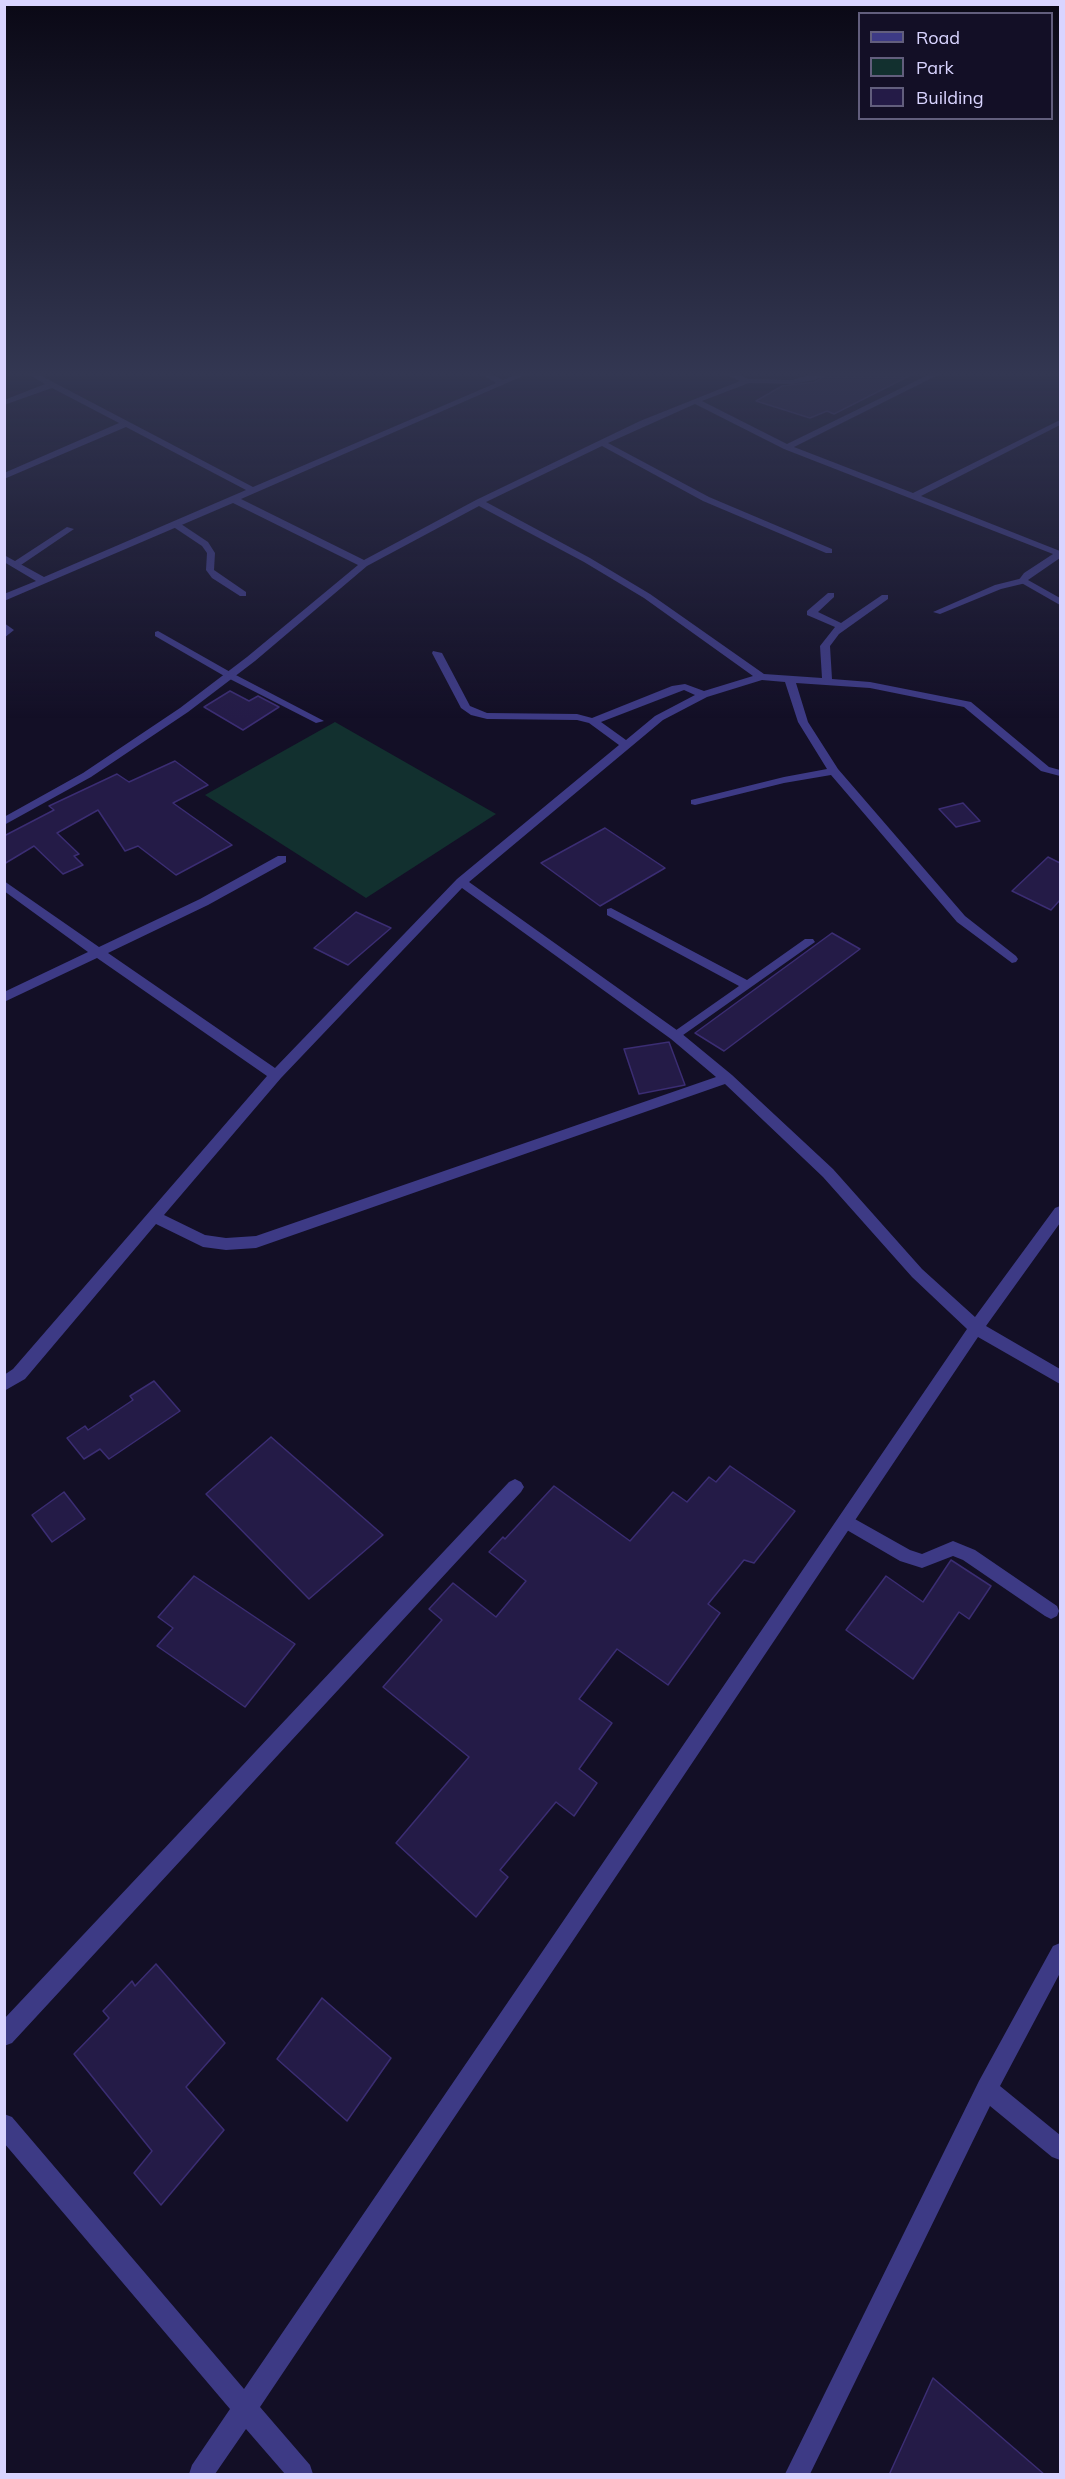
<!DOCTYPE html>
<html>
<head>
<meta charset="utf-8">
<style>
  body { margin:0 }
  #map { position:relative; width:1065px; height:2479px; overflow:hidden; background:#130f26; font-family:Mulish,sans-serif }
  canvas { display:block }
  .frame { position:absolute; inset:0; border:6px solid #d9d4ff; pointer-events:none }
  .legend { position:absolute; left:858px; top:12px; width:195px; height:108px; box-sizing:border-box; background:#130f26; border:2px solid #625e7d; margin:0; padding:8px 10px; list-style:none; font-size:18px; color:#d9d4ff }
  .legend li { display:flex; align-items:center; gap:12px; height:30px }
  .legend b { width:30px; border:2px solid #625e7d }
</style>
</head>
<body>
<div id="map">
<canvas width="1065" height="2479"></canvas>
<div class="frame"></div>
<ul class="legend">
<li><b style="height:8px;background:#3d3a85"></b>Road</li>
<li><b style="height:16px;background:#12302f"></b>Park</li>
<li><b style="height:16px;background:#241b47"></b>Building</li>
</ul>
</div>
<script>
const c = document.querySelector('canvas').getContext('2d');
c.lineJoin = 'round';
function fill(path, color) { c.fillStyle = color; c.fill(path, 'evenodd'); }
const toPath = rows => new Path2D(rows.map(r => 'M' + r).join(''));
function trace(path, color, width, dash) { c.strokeStyle = color; c.lineWidth = width; c.lineCap = dash ? 'butt' : 'round'; c.setLineDash(dash || []); c.stroke(path); }
const green = toPath([
  [335,722,496,814,366,898,205,795]
]);
const building = toPath([
  [831,372,917,372,834,414,827,411,810,418,756,401,782,386,815,382,831,372],
  [230,691,249,701,258,696,279,707,243,730,204,707,230,691],
  [175,761,208,785,173,803,232,845,176,875,138,846,125,851,98,810,57,833,79,854,74,856,83,865,63,874,34,846,4,864,4,836,54,810,49,806,117,774,129,782,175,761],
  [963,803,980,821,956,827,939,809,963,803],
  [605,828,665,868,600,906,541,863,605,828],
  [1048,857,1060,863,1060,900,1051,910,1012,891,1048,857],
  [356,912,391,928,348,965,314,948,356,912],
  [832,933,860,949,724,1051,695,1033,832,933],
  [669,1042,685,1085,639,1094,624,1049,669,1042],
  [154,1381,180,1411,109,1459,100,1449,84,1459,67,1438,85,1426,88,1430,133,1400,130,1396,154,1381],
  [271,1437,383,1535,309,1599,206,1494,271,1437],
  [730,1466,795,1511,754,1563,744,1560,708,1604,720,1613,668,1685,617,1649,579,1699,612,1723,579,1769,597,1783,574,1816,556,1802,500,1870,508,1877,476,1917,396,1843,469,1757,383,1687,442,1620,429,1609,453,1583,496,1617,526,1581,489,1552,503,1537,505,1539,554,1486,630,1541,673,1492,687,1502,709,1477,716,1482,730,1466],
  [64,1492,85,1519,52,1542,32,1515,64,1492],
  [951,1560,991,1586,969,1619,959,1612,913,1679,846,1630,886,1576,923,1602,951,1560],
  [194,1576,295,1644,245,1707,157,1646,173,1628,158,1617,194,1576],
  [156,1964,225,2043,186,2087,224,2130,161,2205,134,2173,152,2151,74,2054,109,2018,103,2011,132,1981,135,1986,156,1964],
  [322,1998,391,2058,347,2121,277,2059,322,1998],
  [933,2378,1045,2475,889,2475,933,2378]
]);
const lane = toPath([
  [172,522,178,522,208,542,215,553,214,570,246,592,246,596,240,596,212,578,206,570,207,553,202,546,172,526,172,522],
  [67,527,74,529,18,567,12,567,12,563,67,527],
  [1023,578,1026,579,1026,583,1001,589,940,614,933,612,995,585,1023,578],
  [4,623,14,630,4,638,4,623],
  [158,631,232,673,324,721,316,723,226,677,155,636,155,632,158,631],
  [611,908,747,980,805,939,813,939,815,942,676,1040,670,1036,672,1033,739,986,607,915,607,909,611,908],
  [846,1514,910,1550,922,1554,953,1541,975,1550,1057,1606,1059,1611,1057,1616,1051,1619,1045,1616,963,1560,953,1556,922,1568,900,1561,840,1526,838,1521,840,1516,846,1514]
]);
const street = toPath([
  [24,372,34,372,253,487,496,383,478,372,488,372,503,380,522,372,532,372,241,499,364,560,476,500,640,421,740,381,720,372,731,372,749,379,792,380,819,372,829,372,815,380,792,384,749,383,702,401,787,444,934,372,944,372,794,447,913,493,1060,420,1060,425,921,496,1060,551,1060,558,1028,580,1060,598,1060,605,1018,581,1024,573,1053,554,784,449,695,404,608,443,709,497,832,549,832,553,826,553,703,501,602,446,486,502,590,558,650,594,764,674,822,678,820,646,835,627,807,615,807,611,828,593,834,593,834,597,818,612,841,623,882,595,888,595,888,599,839,634,830,646,832,679,870,682,971,702,1049,767,1060,770,1060,776,1041,771,964,707,870,688,796,683,808,722,838,769,965,916,1016,956,1018,959,1016,962,1012,963,957,922,831,775,784,783,695,805,691,804,691,800,784,777,827,769,798,722,785,682,762,680,707,697,663,720,469,882,681,1033,732,1075,833,1169,922,1269,975,1317,1055,1208,1060,1206,1060,1223,986,1326,1060,1369,1060,1384,978,1337,260,2407,310,2465,313,2474,285,2474,246,2429,215,2474,189,2474,192,2465,230,2409,4,2143,4,2114,12,2117,244,2389,967,1329,912,1277,823,1177,725,1084,256,1248,226,1250,203,1247,156,1224,25,1379,4,1391,4,1375,13,1369,267,1076,97,958,4,1002,4,992,88,952,4,891,4,881,99,947,200,899,278,856,286,856,286,862,208,905,108,953,275,1068,457,879,619,745,589,723,577,720,487,719,471,715,461,708,432,653,433,651,442,653,470,706,487,713,577,714,592,718,672,686,685,684,704,691,753,676,644,598,584,562,479,506,367,566,255,661,188,712,91,777,4,825,4,817,83,773,180,708,247,657,358,565,233,503,4,601,4,594,36,581,4,562,4,555,44,577,246,490,126,427,4,479,4,473,119,423,52,388,4,405,4,400,45,384,24,372],
  [684,690,695,695,655,716,626,740,601,722,684,690],
  [462,888,671,1039,716,1077,256,1236,226,1238,205,1235,164,1215,281,1078,462,888],
  [515,1479,521,1482,524,1487,521,1492,12,2043,4,2046,4,2019,509,1482,515,1479],
  [1060,1943,1060,1973,1000,2086,1060,2135,1060,2160,1052,2157,990,2106,810,2474,785,2474,979,2081,1053,1946,1060,1943]
]);
fill(green, '#12302f');
fill(building, '#241b47');
trace(building, '#3b2d73', 1.5);
fill(lane, '#3d3a85');
fill(street, '#3d3a85');
const sky = c.createLinearGradient(0, 0, 0, 719);
sky.addColorStop(0, '#0a0815');
sky.addColorStop(0.52, '#333752');
sky.addColorStop(1, '#33375200');
c.fillStyle = sky;
c.fillRect(0, 0, 1065, 719);
</script>
</body>
</html>
